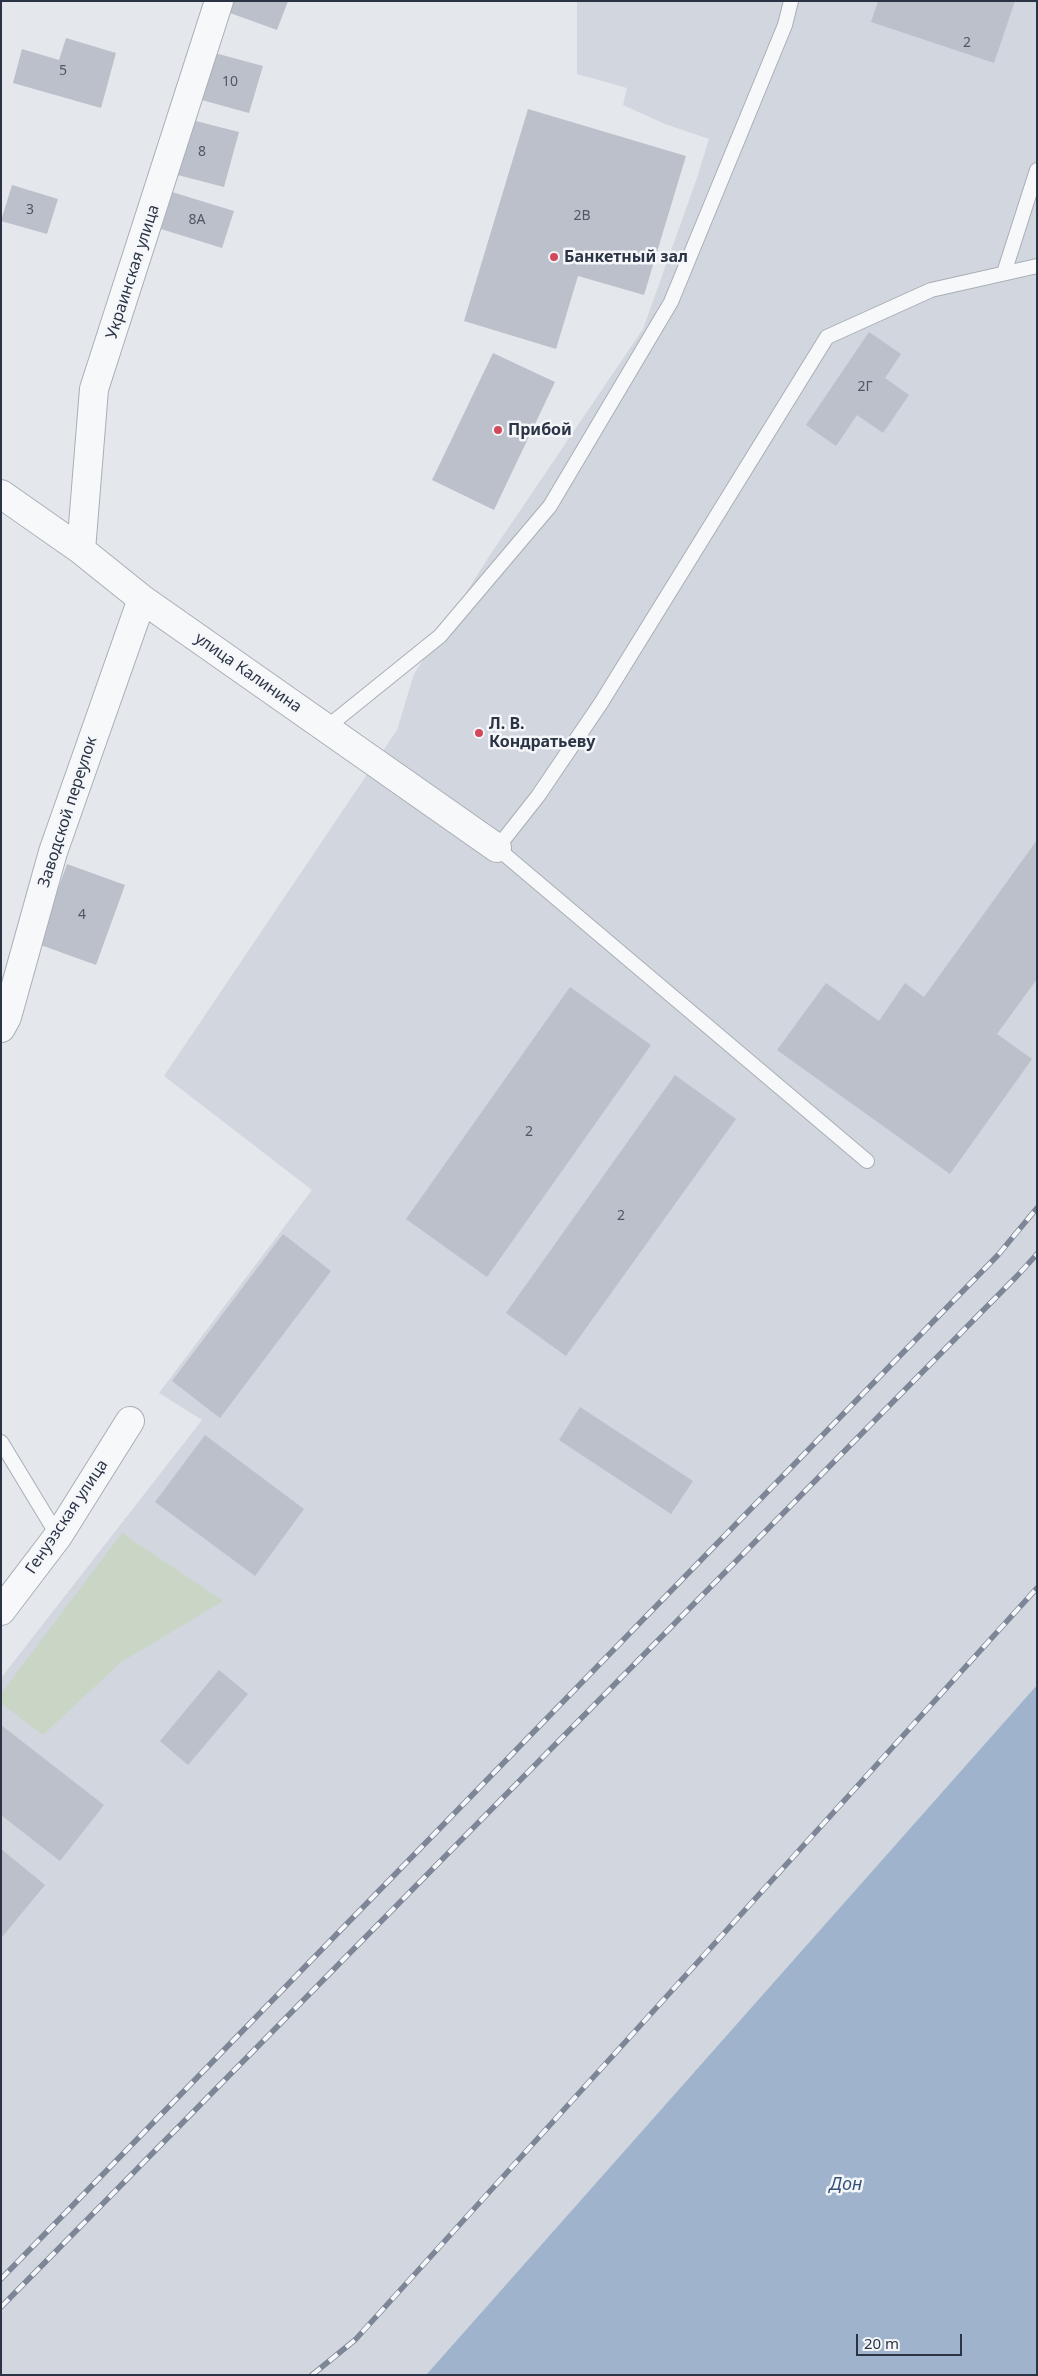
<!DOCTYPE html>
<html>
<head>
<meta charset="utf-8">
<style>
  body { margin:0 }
  #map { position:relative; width:1038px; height:2376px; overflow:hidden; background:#e4e7ec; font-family:"Noto Sans",sans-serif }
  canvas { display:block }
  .frame { position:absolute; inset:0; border:2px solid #2b3445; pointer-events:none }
  .scale { position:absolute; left:856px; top:2334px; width:106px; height:22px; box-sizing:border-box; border:2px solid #2b3445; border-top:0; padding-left:6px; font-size:15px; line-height:18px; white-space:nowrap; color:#2b3445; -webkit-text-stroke:4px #f4f6f9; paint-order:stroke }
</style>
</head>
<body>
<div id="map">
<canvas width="1038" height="2376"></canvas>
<div class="frame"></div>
<div class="scale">20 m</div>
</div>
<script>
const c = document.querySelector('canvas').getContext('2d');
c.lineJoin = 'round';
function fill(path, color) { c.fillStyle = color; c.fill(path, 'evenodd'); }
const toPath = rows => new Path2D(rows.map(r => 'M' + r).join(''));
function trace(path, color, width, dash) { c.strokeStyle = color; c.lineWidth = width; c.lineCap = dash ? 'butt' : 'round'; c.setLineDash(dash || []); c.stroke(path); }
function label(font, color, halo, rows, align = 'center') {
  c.font = font + ' "Noto Sans",sans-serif'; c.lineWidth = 5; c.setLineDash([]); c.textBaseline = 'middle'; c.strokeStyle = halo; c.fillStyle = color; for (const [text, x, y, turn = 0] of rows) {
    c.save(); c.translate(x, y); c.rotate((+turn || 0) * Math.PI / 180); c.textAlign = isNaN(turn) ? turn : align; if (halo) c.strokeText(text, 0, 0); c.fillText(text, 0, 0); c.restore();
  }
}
const built = toPath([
  [577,1,1037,1,1037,1685,426,2375,1,2375,1,1678,202,1420,159,1393,312,1190,164,1076,397,730,414,674,490,555,643,329,697,178,709,139,665,124,623,105,627,88,577,74]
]);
const green = toPath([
  [122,1533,223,1601,120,1663,43,1735,1,1703,1,1694]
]);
const water = toPath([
  [1037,1685,1037,2375,426,2375]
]);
const building = toPath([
  [234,1,288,1,277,30,230,13],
  [878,1,1015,1,994,63,871,22],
  [66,38,116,53,101,108,13,83,22,49,59,60],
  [211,52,263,66,249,113,198,99],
  [528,109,686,156,644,295,578,276,556,349,464,321],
  [180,117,239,132,224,187,166,172],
  [12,185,58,199,47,234,1,221],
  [172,192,234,211,222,248,161,229],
  [869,332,901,354,885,378,909,395,883,433,857,415,836,446,806,425],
  [493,353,555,382,494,510,432,480],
  [1037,840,1037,979,997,1034,1032,1059,950,1174,777,1050,826,983,879,1021,905,983,924,997],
  [67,864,125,885,96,965,38,944],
  [570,987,651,1045,487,1277,406,1219],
  [675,1075,736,1119,566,1356,506,1313],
  [283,1234,331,1271,220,1418,172,1381],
  [580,1407,693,1481,671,1514,559,1440],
  [205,1435,304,1509,255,1576,155,1502],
  [219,1670,248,1694,188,1765,160,1741],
  [1,1725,104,1805,60,1861,1,1815],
  [1,1849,45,1885,2,1937,1,1936]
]);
const service = toPath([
  [1004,273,1037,170],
  [326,728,440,636,550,506,671,302,785,25,791,1],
  [867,1161,497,848,538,796,601,703,827,337,931,290,1037,266],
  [1,1442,58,1536]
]);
const minor = toPath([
  [1,494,81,550,142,599,497,848],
  [81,550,94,389,219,1],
  [1,1028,7,1017,53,852,142,599],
  [1,1611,58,1536,130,1421]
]);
const rail = toPath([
  [1,2279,998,1255,1037,1208],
  [1,2307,1018,1275,1037,1254],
  [312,2375,355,2340,1037,1588]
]);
const markers = [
  [554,257,5,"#d1495b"],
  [498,430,5,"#d1495b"],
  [479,733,5,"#d1495b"]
];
const numberNames = [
  ["2",967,43],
  ["5",63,71],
  ["10",230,82],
  ["8",202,152],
  ["3",30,210],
  ["2В",582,216],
  ["8А",197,220],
  ["2Г",865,387],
  ["4",82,915],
  ["2",529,1132],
  ["2",621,1216]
];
const poiNames = [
  ["Банкетный зал",564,257],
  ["Прибой",508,430],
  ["Л. В.",489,724],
  ["Кондратьеву",489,742]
];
const streetNames = [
  ["Украинская улица",133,272,-72],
  ["улица Калинина",248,673,35],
  ["Заводской переулок",68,812,-72],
  ["Генуэзская улица",67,1517,-56]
];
const waterNames = [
  ["Дон",846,2185]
];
fill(built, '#d2d6de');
fill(green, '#c9d6c5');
fill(water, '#9fb4cc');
fill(building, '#bbc0ca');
trace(service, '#a9aeb7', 16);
trace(minor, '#a9aeb7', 30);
trace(service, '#f7f8fa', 14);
trace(minor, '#f7f8fa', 28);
trace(rail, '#7d8696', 5.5);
trace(rail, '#f4f6f9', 4, [11]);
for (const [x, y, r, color] of markers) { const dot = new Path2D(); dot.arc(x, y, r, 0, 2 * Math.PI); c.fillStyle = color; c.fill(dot); trace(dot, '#f4f6f9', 2); }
label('14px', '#4f5766', null, numberNames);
label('bold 16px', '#2b3445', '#f4f6f9', poiNames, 'left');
label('16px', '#2b3445', '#f4f6f9', streetNames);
label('italic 18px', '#34527a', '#f4f6f9', waterNames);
</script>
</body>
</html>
